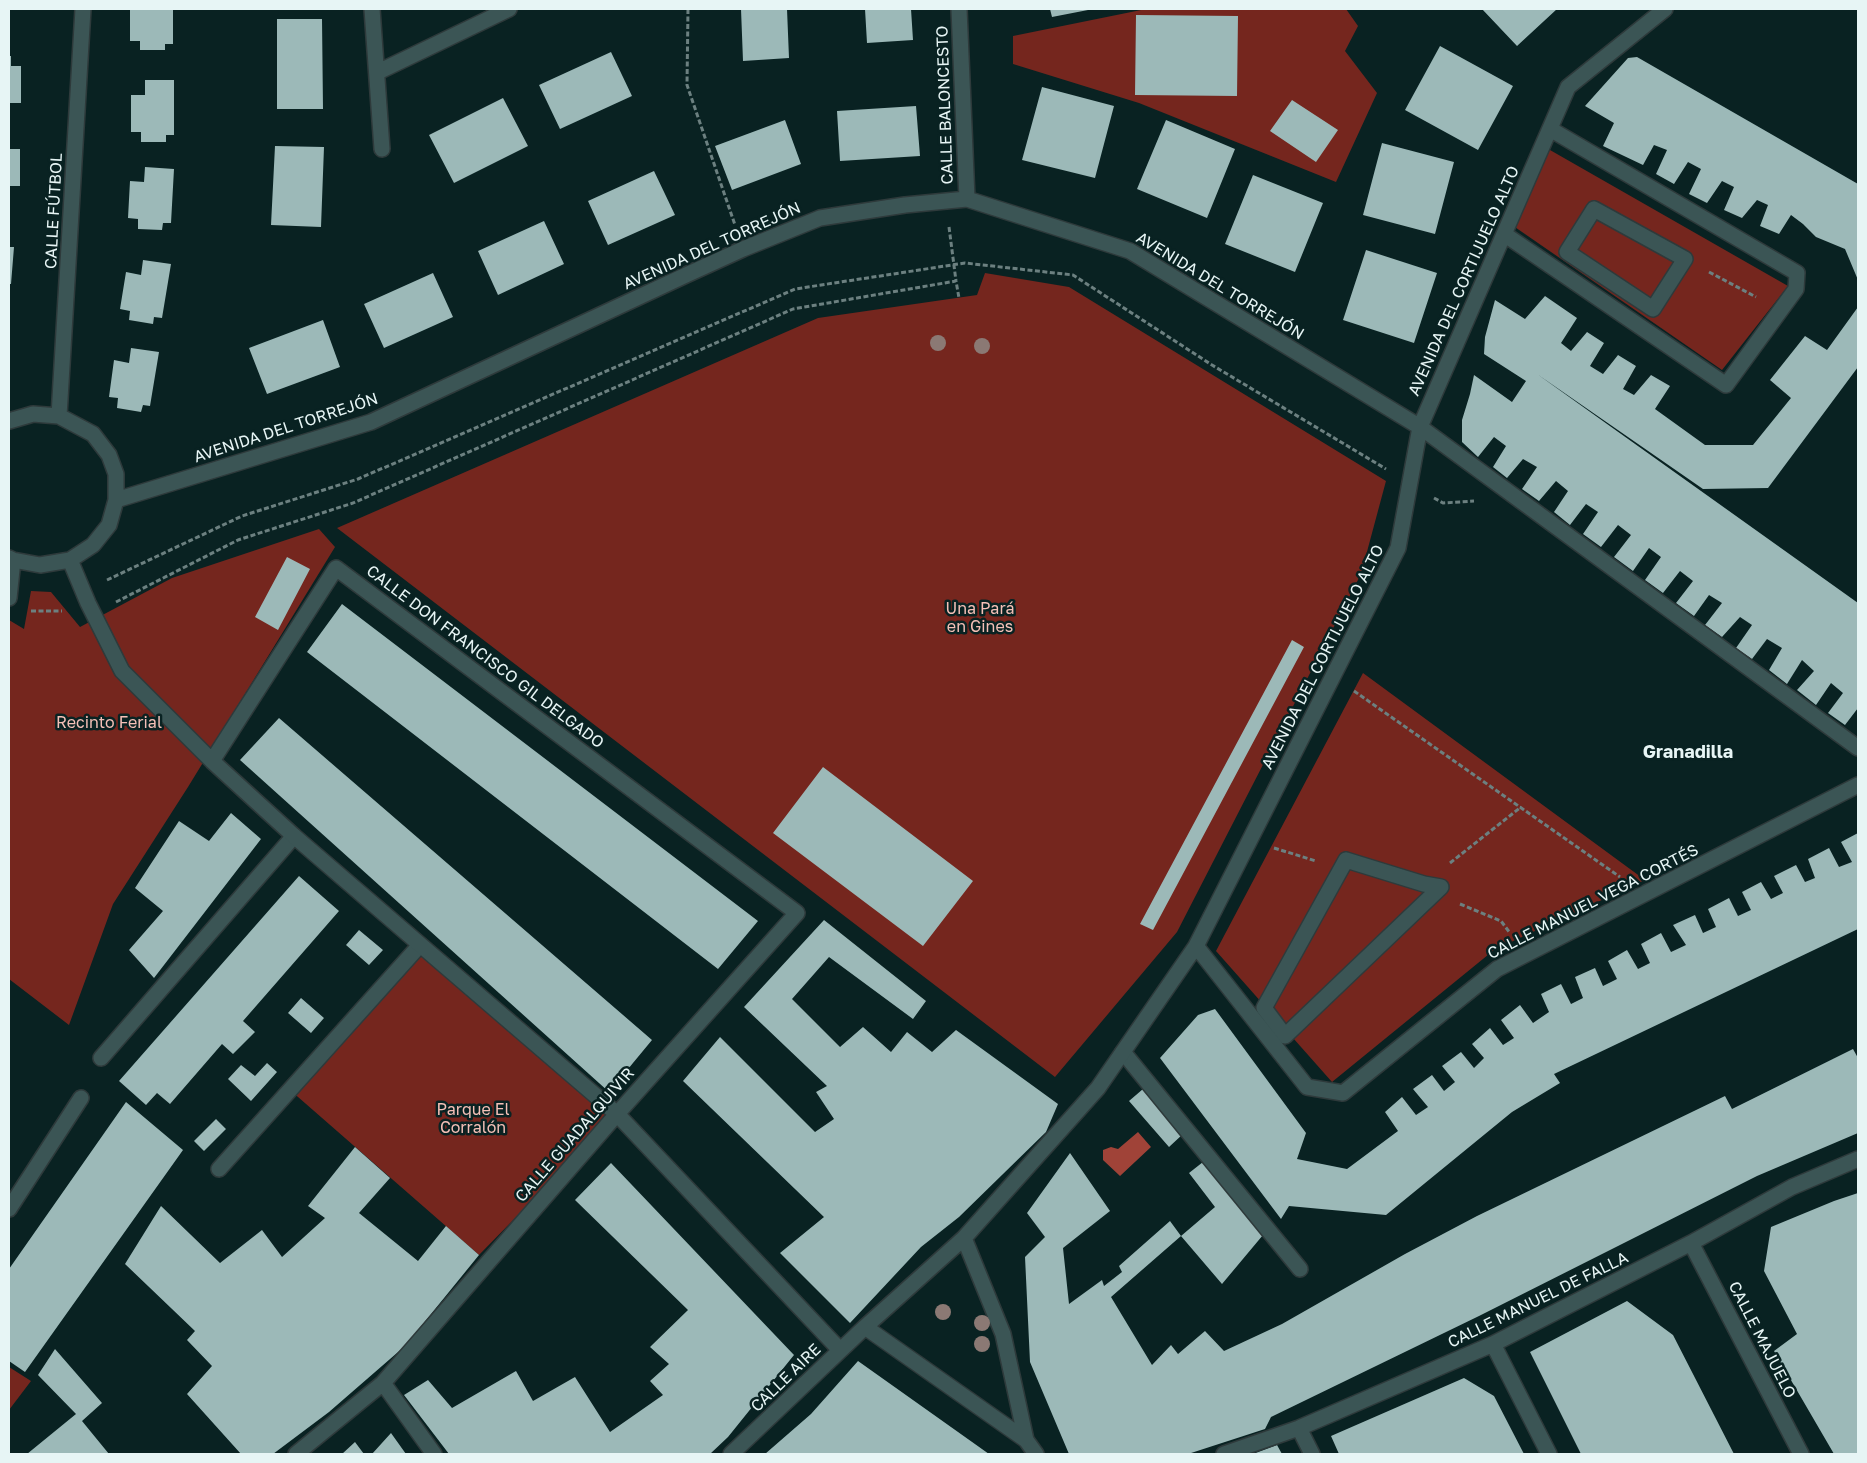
<!DOCTYPE html>
<html>
<head>
<meta charset="utf-8">
<style>
  body { margin:0 }
  #map { position:relative; width:1867px; height:1463px; overflow:hidden; background:#092222; font-family:"Golos Text",sans-serif }
  canvas { display:block }
  .frame { position:absolute; inset:0; border:10px solid #e7f5f5; pointer-events:none }
</style>
</head>
<body>
<div id="map">
<canvas width="1867" height="1463"></canvas>
<div class="frame"></div>
</div>
<script>
const c = document.querySelector('canvas').getContext('2d');
c.lineJoin = 'round';
function fill(path, color) { c.fillStyle = color; c.fill(path, 'evenodd'); }
const toPath = rows => new Path2D(rows.map(r => 'M' + r).join(''));
function trace(path, color, width, dash) { c.strokeStyle = color; c.lineWidth = width; c.lineCap = dash ? 'butt' : 'round'; c.setLineDash(dash || []); c.stroke(path); }
function label(font, color, halo, rows, align = 'center') {
  c.font = font + ' "Golos Text",sans-serif'; c.lineWidth = 5; c.setLineDash([]); c.textBaseline = 'middle'; c.strokeStyle = halo; c.fillStyle = color; for (const [text, x, y, turn = 0] of rows) {
    c.save(); c.translate(x, y); c.rotate((+turn || 0) * Math.PI / 180); c.textAlign = isNaN(turn) ? turn : align; if (halo) c.strokeText(text, 0, 0); c.fillText(text, 0, 0); c.restore();
  }
}
const green = toPath([
  [1146,9,1346,9,1358,26,1345,51,1377,93,1336,182,1139,103,1013,64,1013,36],
  [1543,146,1788,286,1722,370,1509,223],
  [985,273,1069,287,1386,481,1361,574,1177,932,1055,1077,337,528,818,318,977,295],
  [319,529,335,547,188,787,113,904,69,1025,9,979,9,620,24,629,31,591,51,592,80,627,172,578],
  [1363,673,1645,880,1494,950,1332,1082,1216,951],
  [420,945,617,1114,479,1255,290,1090],
  [9,1367,31,1381,9,1410]
]);
const water = toPath([
  [1138,1132,1151,1147,1120,1176,1103,1160,1103,1150,1111,1147,1118,1149]
]);
const building = toPath([
  [130,9,173,9,173,44,165,44,165,50,140,50,140,41,130,41],
  [741,9,787,9,789,58,743,61],
  [865,9,911,9,913,40,867,43],
  [1050,9,1088,9,1088,10,1052,17],
  [1482,9,1557,9,1517,46],
  [1136,15,1238,16,1237,96,1135,95],
  [277,19,322,19,323,109,277,109],
  [1440,46,1513,86,1478,150,1405,110],
  [611,52,632,96,560,129,539,85],
  [9,56,11,56,11,66,21,66,21,103,9,103],
  [1637,57,1858,184,1858,280,1845,249,1816,237,1803,224,1791,215,1779,234,1760,226,1768,205,1757,200,1742,218,1724,210,1734,187,1722,181,1707,203,1689,194,1701,169,1688,162,1674,184,1656,174,1667,150,1654,145,1643,165,1603,146,1614,123,1585,106,1628,58],
  [145,80,174,80,174,135,166,135,166,142,141,142,141,132,131,132,131,95,145,95],
  [1042,87,1114,106,1095,178,1022,160],
  [503,98,528,146,454,183,429,135],
  [1292,100,1338,130,1316,162,1270,131],
  [916,106,920,156,840,161,837,111],
  [785,120,801,164,732,190,715,146],
  [1166,120,1235,149,1207,218,1137,189],
  [1382,143,1454,162,1435,234,1363,215],
  [275,146,324,147,321,227,271,225],
  [9,149,20,149,20,186,9,186],
  [145,167,174,169,171,223,163,223,162,230,138,229,138,219,128,218,130,181,144,182],
  [654,171,675,215,608,245,588,201],
  [1253,175,1323,203,1295,272,1225,244],
  [544,221,564,264,498,295,478,251],
  [9,247,14,247,11,284,9,284],
  [1366,250,1437,273,1414,343,1343,320],
  [143,260,171,264,162,318,154,317,153,324,129,320,130,311,120,309,126,272,141,275],
  [433,273,453,317,384,348,364,304],
  [1545,296,1577,318,1561,343,1571,351,1587,332,1604,343,1590,366,1603,374,1618,355,1636,366,1623,389,1634,395,1651,375,1670,386,1655,409,1705,445,1753,445,1791,398,1770,380,1805,336,1827,350,1858,307,1858,367,1768,488,1703,489,1537,374,1858,603,1858,708,1845,725,1828,713,1843,693,1831,683,1816,705,1797,690,1814,671,1802,660,1787,684,1769,670,1782,648,1767,639,1752,659,1736,648,1752,625,1740,617,1722,637,1705,625,1722,603,1709,595,1694,616,1676,603,1693,581,1680,571,1663,593,1645,580,1661,557,1649,548,1633,571,1614,557,1631,535,1618,525,1601,547,1583,534,1598,512,1586,504,1570,525,1554,512,1568,491,1556,481,1539,501,1522,489,1537,467,1523,459,1507,478,1493,467,1506,446,1494,437,1478,457,1462,442,1462,420,1470,394,1474,375,1512,402,1526,381,1484,354,1485,337,1495,300,1525,319],
  [323,320,340,367,267,394,249,348],
  [131,348,159,352,150,406,143,405,141,412,117,408,118,398,109,397,114,360,129,363],
  [287,557,310,569,278,630,255,617],
  [342,604,758,921,718,969,307,652],
  [1292,640,1304,647,1153,930,1140,924],
  [279,718,652,1040,609,1092,240,760],
  [823,767,973,881,923,946,773,833],
  [231,813,261,839,154,978,129,950,163,911,135,888,179,821,209,841],
  [1858,833,1858,929,1554,1074,1560,1083,1512,1112,1386,1215,1289,1206,1281,1219,1160,1058,1198,1015,1215,1009,1306,1133,1297,1159,1347,1169,1398,1131,1385,1112,1402,1097,1416,1115,1428,1107,1413,1089,1432,1075,1444,1091,1455,1082,1442,1066,1461,1052,1474,1068,1484,1058,1472,1044,1490,1028,1503,1045,1514,1038,1501,1020,1520,1005,1533,1023,1549,1012,1541,994,1561,984,1571,1004,1583,998,1575,977,1595,968,1603,986,1617,979,1608,961,1627,950,1638,969,1650,963,1641,944,1661,933,1671,952,1686,945,1673,925,1695,915,1703,933,1716,927,1708,909,1729,898,1738,916,1751,910,1742,892,1761,882,1771,899,1783,893,1774,876,1796,865,1805,882,1815,878,1808,859,1829,848,1839,867,1852,862,1841,842],
  [299,876,339,911,243,1021,255,1032,233,1054,222,1044,170,1104,157,1093,146,1105,119,1081],
  [824,920,926,1001,913,1019,829,957,792,999,840,1047,863,1027,891,1052,907,1032,932,1052,956,1030,1058,1104,1046,1132,959,1217,921,1247,850,1323,780,1253,824,1217,683,1081,720,1037,815,1132,834,1119,816,1092,827,1086,744,1007],
  [359,930,383,950,369,965,346,945],
  [301,998,324,1018,311,1033,288,1013],
  [1853,1049,1858,1058,1858,1133,1757,1176,1479,1316,1271,1417,1265,1429,1188,1454,1069,1454,1030,1362,1025,1257,1045,1237,1027,1213,1070,1153,1110,1211,1063,1248,1069,1304,1102,1280,1104,1286,1122,1272,1119,1266,1170,1221,1181,1236,1111,1297,1152,1365,1171,1345,1178,1354,1205,1331,1224,1351,1282,1324,1405,1254,1477,1216,1725,1096,1732,1109],
  [267,1063,277,1072,251,1101,228,1079,241,1065,255,1076],
  [1143,1089,1183,1134,1169,1147,1129,1101],
  [126,1102,183,1150,25,1372,9,1361,9,1269],
  [216,1119,226,1129,204,1151,194,1141],
  [355,1147,390,1178,359,1213,418,1261,446,1226,479,1255,405,1346,329,1412,273,1454,241,1454,187,1394,212,1366,187,1340,195,1331,125,1264,161,1206,220,1263,262,1230,282,1257,325,1218,308,1206],
  [1203,1162,1263,1235,1222,1284,1181,1236,1215,1207,1189,1173],
  [611,1163,794,1355,728,1437,710,1454,449,1454,404,1395,428,1380,452,1408,516,1371,533,1401,575,1377,610,1432,663,1395,650,1381,669,1364,650,1347,688,1310,575,1200],
  [1858,1193,1858,1454,1834,1454,1774,1351,1797,1334,1764,1271,1771,1227,1834,1201],
  [1627,1301,1673,1335,1734,1454,1581,1454,1530,1352],
  [55,1349,102,1403,82,1421,109,1454,27,1454,76,1414,38,1375],
  [858,1361,989,1454,765,1454,811,1414],
  [1464,1378,1494,1396,1524,1454,1339,1454,1331,1436],
  [391,1433,406,1454,372,1454],
  [355,1442,364,1454,342,1454],
  [1277,1445,1282,1454,1253,1454]
]);
const path = toPath([
  [688,9,687,85,735,225],
  [949,227,956,281],
  [1709,272,1756,297],
  [1434,498,1443,503,1474,501],
  [107,580,242,516,358,479,795,289,965,263,1073,275,1212,365,1386,469],
  [116,602,238,540,353,503,793,309,956,281,959,298],
  [31,611,62,611],
  [1354,691,1620,877],
  [1274,848,1316,861],
  [1450,863,1521,807],
  [1460,904,1501,921,1510,933]
]);
const service = toPath([
  [1123,1052,1300,1269],
  [101,1058,294,836],
  [219,1169,420,945]
]);
const pedestrian = toPath([
  [1594,209,1685,259,1653,309,1567,252,1594,209],
  [1346,860,1424,884,1441,887,1285,1036,1264,1008,1346,860]
]);
const minor = toPath([
  [372,9,382,149],
  [959,9,967,199],
  [378,72,509,9],
  [1504,234,1726,385,1796,289,1797,273,1550,129],
  [59,416,83,9],
  [9,421,33,414,59,416,93,434,109,455,116,474,116,500,109,525,93,545,70,560,40,565,13,560,9,558],
  [116,500,371,422,686,275,743,249,820,218,905,205,967,199,1130,251,1420,427,1858,748],
  [70,560,88,603,122,671,212,761,294,836,617,1114,840,1350],
  [9,598,13,560],
  [212,761,336,568,797,913,617,1114,383,1383,296,1454],
  [1196,946,1307,1087,1343,1093,1497,969,1858,785],
  [9,1209,81,1098],
  [964,1238,1003,1334,1026,1440],
  [1691,1243,1801,1454],
  [865,1327,1026,1440,1036,1454],
  [1493,1344,1549,1454],
  [383,1383,434,1454],
  [1299,1428,1312,1454],
  [731,1454,865,1327,964,1238,1098,1088,1196,946,1398,548,1420,427,1568,87,1665,9],
  [1224,1454,1299,1428,1493,1344,1691,1243,1792,1187,1858,1159]
]);
const trees = [
  [938,343],
  [982,346],
  [943,1312],
  [982,1323],
  [982,1344]
];
const streetNames = [
  ["CALLE BALONCESTO",945,105,-92],
  ["CALLE FÚTBOL",54,211,-87],
  ["AVENIDA DEL TORREJÓN",712,246,-24],
  ["AVENIDA DEL CORTIJUELO ALTO",1464,281,-66],
  ["AVENIDA DEL TORREJÓN",1220,286,31],
  ["AVENIDA DEL TORREJÓN",286,428,-18],
  ["CALLE DON FRANCISCO GIL DELGADO",485,657,37],
  ["AVENIDA DEL CORTIJUELO ALTO",1323,657,-63],
  ["CALLE MANUEL VEGA CORTÉS",1593,902,-27],
  ["CALLE GUADALQUIVIR",575,1135,-49],
  ["CALLE MANUEL DE FALLA",1538,1300,-26],
  ["CALLE MAJUELO",1762,1340,63],
  ["CALLE AIRE",786,1378,-44]
];
const parkNames = [
  ["Una Pará",980,609],
  ["en Gines",980,627],
  ["Recinto Ferial",109,723],
  ["Parque El",473,1110],
  ["Corralón",473,1128]
];
const neighbourhoodNames = [
  ["Granadilla",1688,752]
];
fill(green, '#75261e');
fill(water, '#a04338');
fill(building, '#9cb9b8');
trace(service, '#2e3a3b', 18);
trace(pedestrian, '#2e3a3b', 18);
trace(minor, '#2e3a3b', 18);
trace(path, '#6c8080', 3, [5, 2.5]);
trace(service, '#3b5555', 15);
trace(pedestrian, '#3b5555', 15);
trace(minor, '#3b5555', 15);
c.fillStyle = '#8b7974';
for (const [x, y] of trees) { c.beginPath(); c.arc(x, y, 8, 0, 2 * Math.PI); c.fill(); }
label('16px', '#e7f5f5', '#092222', streetNames);
label('16px', '#f5c0b7', '#092222', parkNames);
label('bold 18px', '#e7f5f5', '#092222', neighbourhoodNames);
</script>
</body>
</html>
